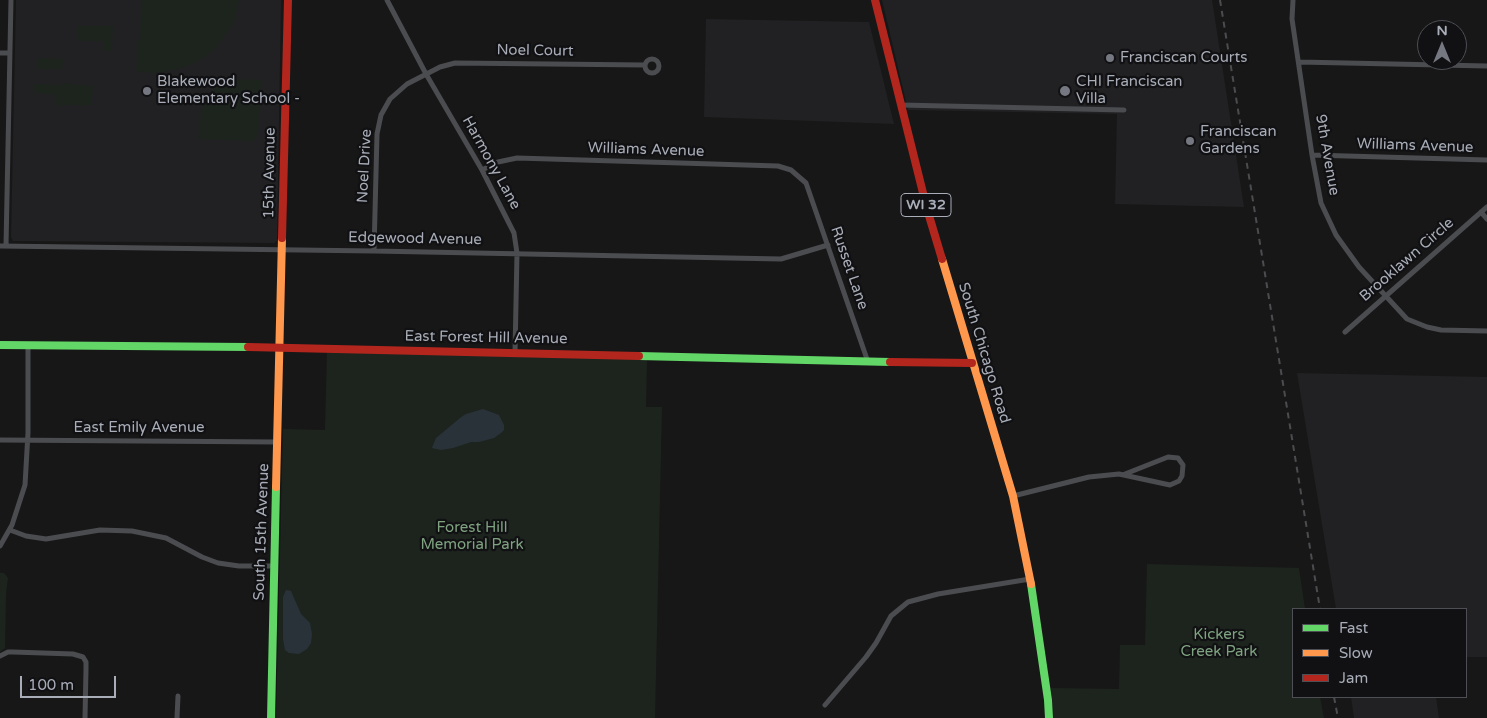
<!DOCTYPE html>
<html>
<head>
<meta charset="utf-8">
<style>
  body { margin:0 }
  #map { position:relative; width:1487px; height:718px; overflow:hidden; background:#171717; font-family:"Varela Round",sans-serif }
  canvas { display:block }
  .legend { position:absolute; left:1292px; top:608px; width:175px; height:90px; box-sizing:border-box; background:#111113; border:1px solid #4d4f55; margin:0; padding:6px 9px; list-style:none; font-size:15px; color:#a8adb8 }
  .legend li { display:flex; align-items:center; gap:10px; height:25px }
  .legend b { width:25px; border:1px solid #4d4f55 }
  .north { position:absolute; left:1417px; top:20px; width:50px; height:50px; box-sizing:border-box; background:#111113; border:1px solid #4d4f55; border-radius:50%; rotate:0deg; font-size:14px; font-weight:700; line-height:20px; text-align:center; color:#a8adb8 }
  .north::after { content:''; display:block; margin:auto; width:18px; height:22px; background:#757880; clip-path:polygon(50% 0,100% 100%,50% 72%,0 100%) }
  .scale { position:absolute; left:20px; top:676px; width:96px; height:22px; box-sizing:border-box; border:2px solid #a8adb8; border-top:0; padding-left:6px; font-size:15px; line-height:18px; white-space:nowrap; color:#a8adb8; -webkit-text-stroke:4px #111113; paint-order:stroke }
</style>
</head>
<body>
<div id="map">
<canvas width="1487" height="718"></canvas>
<ul class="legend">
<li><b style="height:6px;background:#63d668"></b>Fast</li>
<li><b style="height:6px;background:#ff974d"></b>Slow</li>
<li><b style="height:6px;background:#b3261e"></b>Jam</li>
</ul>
<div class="north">N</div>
<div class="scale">100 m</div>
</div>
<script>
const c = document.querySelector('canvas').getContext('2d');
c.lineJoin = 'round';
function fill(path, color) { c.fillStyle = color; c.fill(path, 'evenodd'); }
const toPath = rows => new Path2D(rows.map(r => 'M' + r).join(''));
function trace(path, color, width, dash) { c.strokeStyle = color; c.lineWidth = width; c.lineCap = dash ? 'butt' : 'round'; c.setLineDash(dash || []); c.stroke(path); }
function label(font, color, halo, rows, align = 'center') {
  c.font = font + ' "Varela Round",sans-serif'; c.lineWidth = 4.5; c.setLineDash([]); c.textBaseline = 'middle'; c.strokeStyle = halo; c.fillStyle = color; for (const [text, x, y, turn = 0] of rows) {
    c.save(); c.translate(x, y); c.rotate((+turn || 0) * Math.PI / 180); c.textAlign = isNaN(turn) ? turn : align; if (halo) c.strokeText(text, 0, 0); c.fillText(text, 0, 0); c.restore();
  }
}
const built = toPath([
  [16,0,281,0,277,241,274,243,13,241,11,237],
  [882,0,1212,0,1244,207,1115,204,1117,114,908,110],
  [706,19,869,22,894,124,704,117],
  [1297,373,1487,377,1487,657,1466,657,1466,609,1336,609],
  [1351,697,1436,697,1439,718,1354,718]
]);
const green = toPath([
  [142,0,239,0,235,19,229,30,214,50,205,57,187,66,169,71,153,73,136,71],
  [77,26,113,26,112,51,103,51,103,41,77,41],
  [37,58,63,59,62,69,37,69],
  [239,79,262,80,258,136,252,141,198,139,201,113,212,89],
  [62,83,93,86,92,105,55,105,55,95,33,92,33,86,35,84,62,85],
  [327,351,647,359,646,407,662,407,655,718,276,718,283,429,325,430],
  [1147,564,1299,568,1305,609,1293,609,1293,697,1320,697,1324,718,1054,718,1051,688,1119,689,1120,645,1145,645],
  [0,573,4,573,8,578,6,594,5,648,0,652]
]);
const water = toPath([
  [483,409,499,415,504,425,504,430,501,433,494,438,479,442,471,442,453,448,441,450,432,448,436,438,460,418,466,414],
  [286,590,291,591,301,614,310,623,312,634,311,643,307,649,299,654,289,653,285,650,283,639,283,597]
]);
const street = toPath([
  [387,0,426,74,482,170,514,233,517,253,515,353],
  [1293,0,1292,19,1312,155,1321,203,1336,235,1359,267,1407,319,1427,327,1441,330,1487,331],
  [0,53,10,53],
  '645 66a7 7 0 1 1 14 0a7 7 0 1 1-14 0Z',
  [1299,62,1487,66],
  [901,105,1124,110],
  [1312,155,1487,160],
  [482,170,498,162,517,158,778,166,791,170,806,183,868,362],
  [1481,212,1487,219],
  [0,246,374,251,781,259,828,245],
  [6,246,11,0],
  [374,251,377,134,381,115,390,99,407,84,440,67,455,63,645,65],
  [1345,332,1487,207],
  [0,440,278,442],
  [1013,496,1089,477,1119,474,1170,485,1179,481,1182,476,1183,465,1178,458,1168,457,1125,474],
  [10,530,26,536,46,539,100,530,132,531,166,538,202,557,218,563,239,566,274,566],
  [0,546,12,525,25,485,28,433,28,346],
  [0,656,8,652,13,652,73,654,83,657,86,662,86,669,85,718],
  [825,705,866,657,876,643,891,616,908,602,938,594,1030,579],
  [177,718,178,696]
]);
const fast = toPath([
  [0,345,248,347],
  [639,356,890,362],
  [1031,584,1048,700,1049,718],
  [271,718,276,487]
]);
const slow = toPath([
  [942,259,1013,496,1031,584],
  [276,487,282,238]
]);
const jam = toPath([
  [875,0,927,209,942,259],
  [282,238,288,0],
  [248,347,639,356],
  [890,362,972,363]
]);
const rail = toPath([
  [1220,0,1320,609],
  [1334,697,1338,718]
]);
const markers = [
  [1110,58,5,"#757880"],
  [147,91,5,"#757880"],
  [1065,91,6,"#757880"],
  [1190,141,5,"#757880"]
];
const shields = [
  [926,205,50]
];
const shieldNames = [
  ["WI 32",926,205]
];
const streetNames = [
  ["Noel Court",535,51,1],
  ["Williams Avenue",1415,146,2],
  ["Williams Avenue",646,150,2],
  ["9th Avenue",1327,155,80],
  ["Harmony Lane",491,163,61],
  ["Noel Drive",365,166,-87],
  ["15th Avenue",270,173,-89],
  ["Edgewood Avenue",415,239,1],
  ["Brooklawn Circle",1407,260,-41],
  ["Russet Lane",849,268,71],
  ["East Forest Hill Avenue",486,338,1],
  ["South Chicago Road",984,353,73],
  ["East Emily Avenue",139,428],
  ["South 15th Avenue",262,532,-88]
];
const poiNames = [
  ["Franciscan Courts",1120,58],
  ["Blakewood",157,82],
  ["Elementary School -",157,99],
  ["CHI Franciscan",1076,82],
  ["Villa",1076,99],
  ["Franciscan",1200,132],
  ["Gardens",1200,149]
];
const parkNames = [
  ["Forest Hill",472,528],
  ["Memorial Park",472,545],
  ["Kickers",1219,635],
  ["Creek Park",1219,652]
];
fill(built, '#212123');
fill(green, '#1d241e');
fill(water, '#2a3239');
trace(street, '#4b4c50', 5);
trace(fast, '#63d668', 8);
trace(slow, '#ff974d', 8);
trace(jam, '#b3261e', 8);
trace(rail, '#4b4c4f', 2, [6, 5]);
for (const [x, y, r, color] of markers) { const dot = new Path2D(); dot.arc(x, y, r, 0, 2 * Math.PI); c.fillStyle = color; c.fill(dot); trace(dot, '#111113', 2); }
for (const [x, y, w] of shields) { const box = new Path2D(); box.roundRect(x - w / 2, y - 11.5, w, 23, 4); c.fillStyle = '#111113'; c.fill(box); trace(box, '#a8adb8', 1); }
label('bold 14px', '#a8adb8', null, shieldNames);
label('15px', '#a8adb8', '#111113', streetNames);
label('15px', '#a8adb8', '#111113', poiNames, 'left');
label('15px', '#7fa381', '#111113', parkNames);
</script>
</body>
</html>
